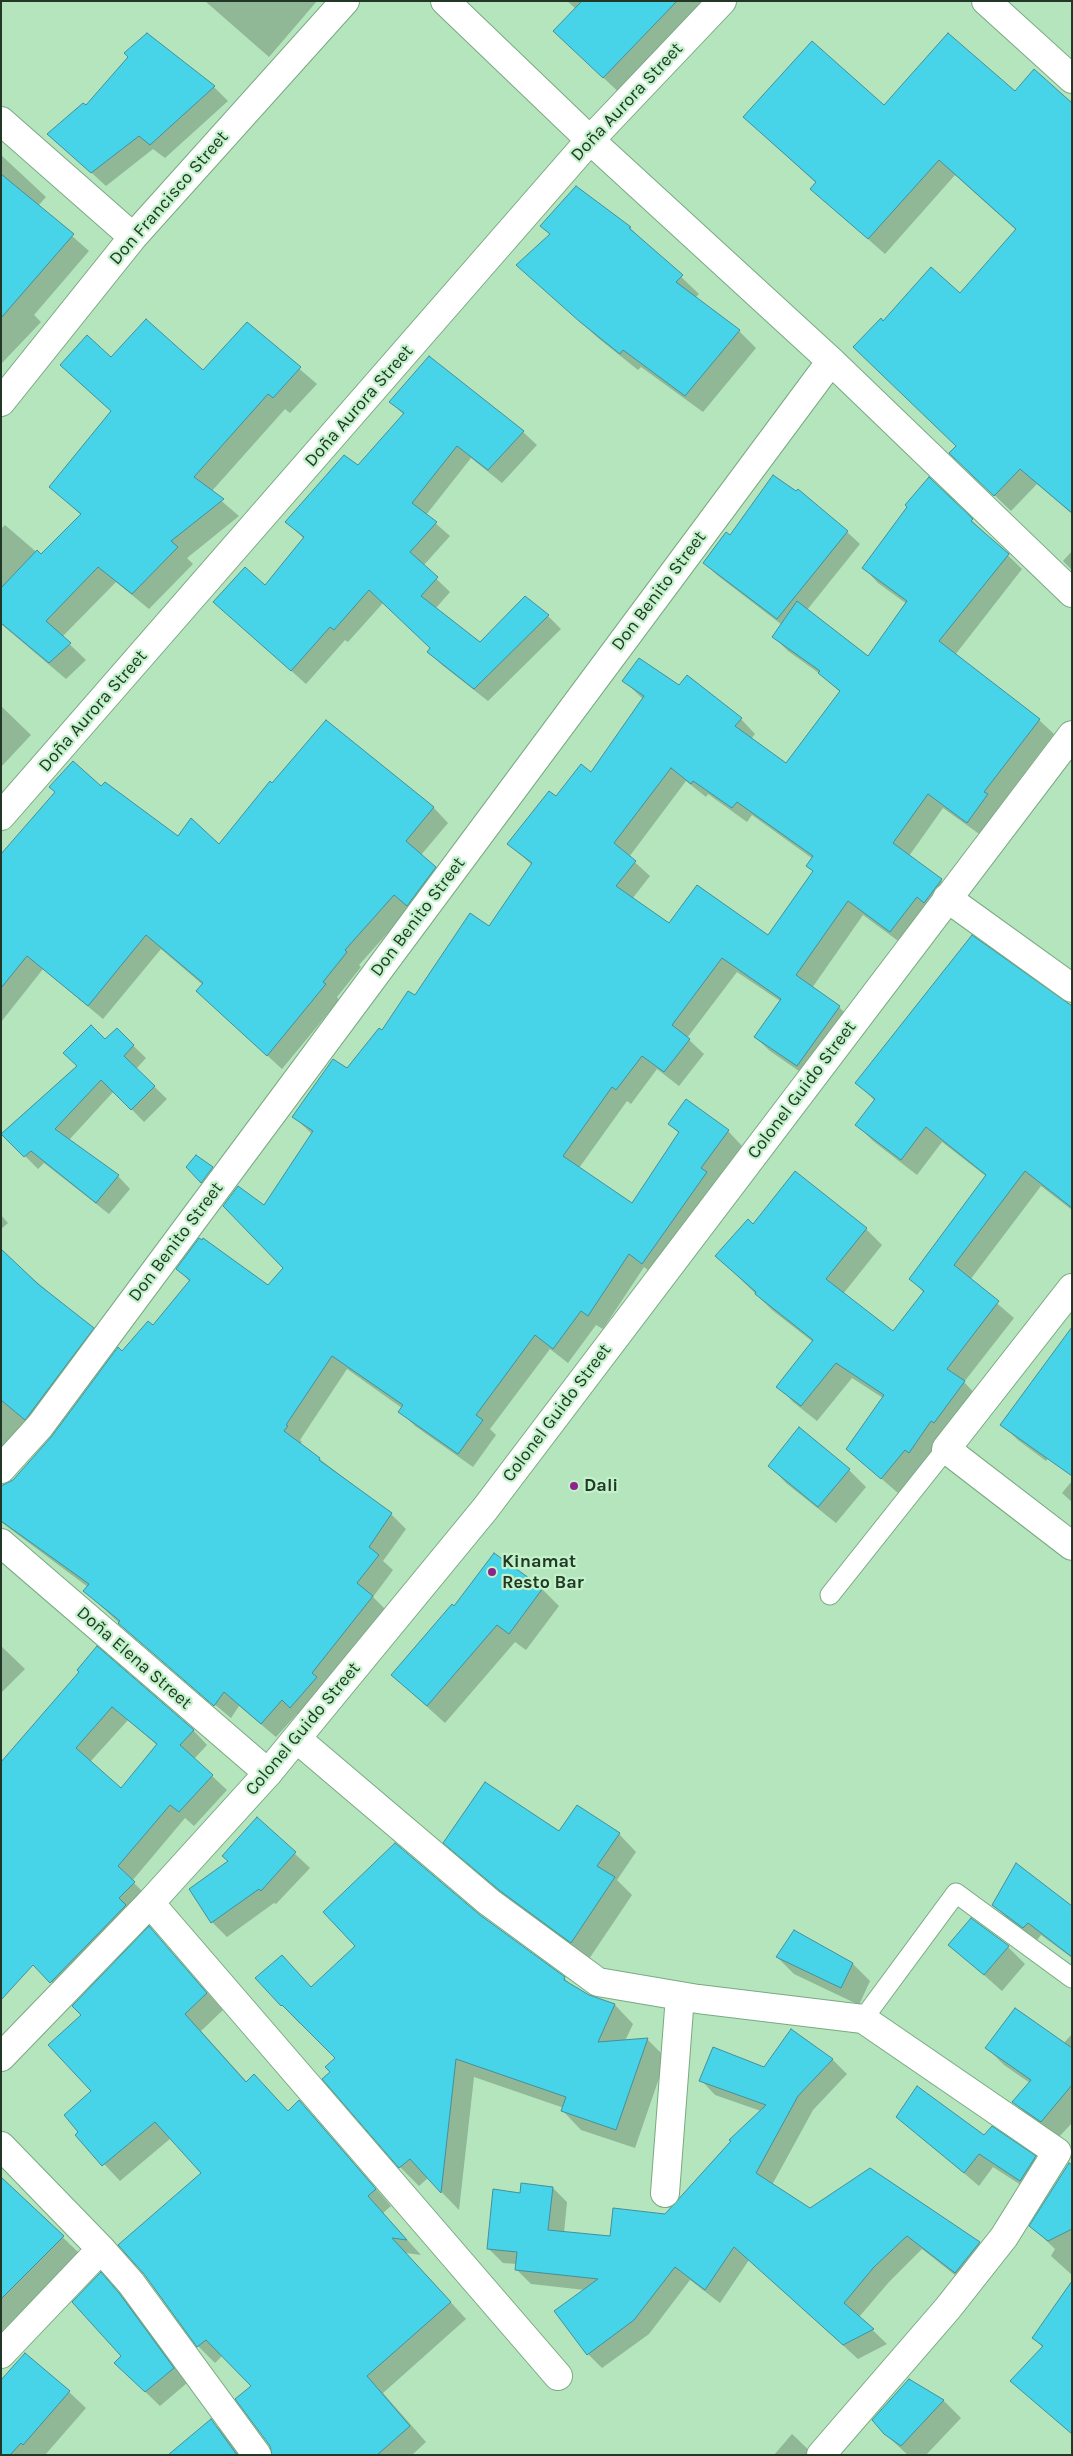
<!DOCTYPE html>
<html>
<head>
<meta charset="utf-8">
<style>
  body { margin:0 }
  #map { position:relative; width:1073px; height:2456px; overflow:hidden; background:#b4e5bc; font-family:Karla,sans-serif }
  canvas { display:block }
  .frame { position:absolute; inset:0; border:2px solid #233727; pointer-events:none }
</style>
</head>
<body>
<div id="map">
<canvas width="1073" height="2456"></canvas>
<div class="frame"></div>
</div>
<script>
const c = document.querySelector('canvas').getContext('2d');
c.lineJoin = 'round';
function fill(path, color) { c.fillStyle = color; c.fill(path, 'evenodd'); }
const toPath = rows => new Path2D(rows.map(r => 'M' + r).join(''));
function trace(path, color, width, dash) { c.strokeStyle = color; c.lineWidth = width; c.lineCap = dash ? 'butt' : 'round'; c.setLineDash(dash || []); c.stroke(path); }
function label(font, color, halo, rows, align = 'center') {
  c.font = font + ' Karla,sans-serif'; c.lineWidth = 4.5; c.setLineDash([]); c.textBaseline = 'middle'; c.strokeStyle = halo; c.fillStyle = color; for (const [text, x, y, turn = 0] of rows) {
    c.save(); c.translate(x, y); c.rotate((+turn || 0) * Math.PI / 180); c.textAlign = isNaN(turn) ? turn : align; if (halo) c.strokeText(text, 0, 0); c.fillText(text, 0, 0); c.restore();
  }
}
const shadow = toPath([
  [205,1,317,1,269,57],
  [567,1,717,1,625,98,576,52,576,9],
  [147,35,214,87,228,101,165,158,153,149,106,186,49,134,86,107],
  [1015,93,1072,105,1072,514,1037,484,1011,511,967,469,957,446,884,322,960,295,1016,230,955,175,885,254,828,204,812,189,816,183,744,117,884,107],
  [1,155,46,197,38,206,89,251,34,315,41,322,2,363],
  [576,187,630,228,699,294,695,298,739,331,756,348,703,412,641,367,638,370,598,338,518,265,551,235,541,226],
  [247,324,317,384,290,413,285,409,211,492,239,516,187,558,193,564,149,609,116,582,62,637,86,660,66,679,1,624,1,529,5,525,41,556,81,515,51,487,112,412,61,365,111,359,203,372],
  [429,358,523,432,537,445,502,483,471,458,426,515,450,536,423,566,450,592,435,609,480,644,548,616,561,629,488,701,442,665,429,652,432,648,383,603,348,642,345,640,306,684,229,615,265,587,304,539,287,522,358,467,404,415,391,402],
  [929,479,1022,569,955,655,1039,720,1054,734,999,807,1001,810,982,836,943,808,909,856,941,880,956,895,905,946,863,915,812,988,839,1007,853,1021,812,1080,770,1051,755,1037,780,1001,737,972,687,1038,704,1054,679,1086,657,1069,631,1104,627,1101,579,1168,632,1204,680,1134,669,1124,728,1131,742,1146,715,1182,721,1187,657,1277,644,1267,603,1329,596,1325,568,1363,550,1349,490,1429,496,1435,473,1467,415,1426,400,1411,402,1408,347,1369,300,1440,302,1442,300,1444,391,1514,406,1529,383,1561,393,1570,373,1597,387,1611,305,1721,297,1714,276,1737,239,1706,231,1718,134,1637,85,1591,88,1587,1,1522,1,1488,13,1481,53,1437,122,1353,153,1327,190,1282,178,1269,268,1287,284,1268,265,1207,312,1134,294,1117,347,1070,416,997,489,927,532,865,509,844,556,798,592,774,643,699,624,681,679,687,741,719,755,734,751,739,787,765,840,692,823,676,788,651,774,637,782,625,717,575,704,563,730,537,847,532,860,544,807,610,868,658,907,604,878,583,864,568],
  [686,781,706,797,708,794,747,822,752,815,813,859,808,866,814,872,768,937,670,925,632,899,650,876,629,857],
  [1072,551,1072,570,1063,561],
  [1,706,31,735,1,767],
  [326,722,434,808,448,823,421,855,450,882,409,909,359,965,361,967,337,997,339,1000,282,1069,212,1005,203,985,161,949,103,1019,43,969,1,1022,1,857,101,788,178,837,220,846],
  [1072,1008,1072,1210,1041,1186,970,1280,1014,1318,964,1382,979,1398,898,1493,847,1449,883,1398,852,1378,817,1421,793,1402,778,1386,813,1342,772,1310,717,1256,753,1225,795,1173,866,1229,882,1245,843,1294,893,1333,924,1293,911,1279,987,1177,942,1142,917,1175,873,1141,857,1125,875,1101,857,1083],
  [117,1030,146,1058,136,1069,167,1099,144,1122,114,1091,69,1140,118,1176,130,1189,109,1214,44,1163,38,1169,2,1133],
  [1,1215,8,1223,1,1229],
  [1,1251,105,1341,1,1474],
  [1002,1425,1072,1425,1046,1461,1018,1440],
  [769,1465,849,1470,866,1487,836,1523,786,1483],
  [1072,1481,1072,1502,1062,1493],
  [542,1589,559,1606,526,1650,515,1642,445,1723,392,1675,455,1608],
  [1,1646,25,1669,1,1693],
  [81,1672,193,1730,207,1745,194,1759,227,1790,194,1826,185,1818,132,1881,148,1897,66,1997,20,1950],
  [128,1720,157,1745,121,1790,90,1762],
  [258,1819,310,1868,276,1904,274,1903,227,1937,212,1922,230,1861],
  [560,1833,619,1834,636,1852,617,1880,632,1895,589,1959,517,1907,445,1843],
  [994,1905,1072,1908,1072,1958,1041,1935,1037,1940,1007,1918],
  [479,1916,564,1978,573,1987,589,1996,615,2005,633,2024,625,2041,647,2039,666,2058,635,2148,581,2130,563,2111,564,2108,474,2077,459,2210,428,2178,419,2186,400,2167,324,2079,332,2073,337,2058,302,2023,300,2024,257,1978,282,1956,312,1988],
  [149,1928,223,2010,201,2031,247,2082,288,2112,299,2102,315,2118,391,2206,383,2213,421,2255,406,2253,466,2319,383,2393,426,2442,412,2455,282,2455,253,2386,223,2355,215,2363,198,2346,145,2273,203,2173,171,2138,120,2181,77,2135,80,2132,93,2092,82,2015],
  [795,1932,853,1964,870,1981,859,2005,794,1974,777,1957],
  [950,1945,1008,1947,1025,1964,1002,1991],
  [791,2031,833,2060,847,2074,813,2110,772,2185,810,2210,870,2169,979,2243,993,2258,970,2287,922,2249,889,2282,859,2317,887,2344,858,2359,749,2260,720,2303,690,2280,649,2334,602,2368,588,2354,585,2290,531,2284,517,2270,517,2264,503,2263,488,2248,521,2194,553,2188,567,2202,564,2233,611,2238,665,2216,761,2111,715,2095,701,2080,765,2068],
  [1072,2034,1072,2123,1058,2138,1031,2119,1014,2102,1030,2083,1004,2065,987,2048,1063,2044],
  [898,2117,984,2137,1035,2157,1049,2171,1035,2194,993,2167,979,2186],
  [1072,2166,1072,2275,1051,2256,1055,2249,1031,2226],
  [1,2178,79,2253,1,2332],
  [115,2288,133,2309,187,2383,160,2406,130,2377],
  [1072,2311,1072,2434,1012,2381,1043,2348,1034,2338],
  [909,2380,944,2401,961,2418,926,2455,908,2455,885,2434],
  [69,2392,86,2408,45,2455,1,2455],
  [211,2421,227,2436,240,2455,187,2455],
  [792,2434,814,2455,774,2455]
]);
const building = toPath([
  [582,1,677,1,603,78,553,31,582,1],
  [147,33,215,86,150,145,139,136,91,173,47,134,83,103,86,105,128,57,124,53,147,33],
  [948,33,1015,91,1034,69,1072,103,1072,513,1020,469,994,496,949,453,956,446,853,347,881,318,883,321,931,267,960,293,1016,229,939,160,868,239,810,189,816,182,743,117,812,41,884,105,948,33],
  [1,174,74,234,1,318,1,174],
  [576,186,631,227,629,228,683,275,676,282,740,330,685,396,623,350,620,354,579,321,516,265,550,234,540,226,576,186],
  [146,319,203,370,247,322,301,367,273,398,268,394,194,477,224,499,171,541,178,547,132,594,98,567,46,621,71,643,49,663,1,623,1,588,37,550,41,554,81,514,49,487,111,411,60,365,87,335,111,357,146,319],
  [429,356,524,431,488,470,457,446,412,503,437,522,410,552,438,577,421,596,480,642,525,596,549,615,474,689,427,652,430,648,369,590,334,630,330,627,291,671,213,602,245,567,265,585,304,537,285,522,344,455,358,465,404,413,389,402,429,356],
  [773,475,796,491,798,489,848,531,777,619,703,563,726,532,730,535,773,475],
  [929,477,973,519,971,521,1009,554,939,641,1040,719,984,792,988,794,967,823,928,794,893,843,942,879,924,903,917,897,890,932,848,901,796,975,840,1006,797,1066,754,1037,781,999,722,958,672,1025,690,1039,664,1072,642,1056,616,1090,612,1087,563,1156,632,1203,679,1132,668,1124,686,1099,729,1130,701,1168,707,1172,642,1264,629,1254,588,1316,581,1311,553,1349,535,1335,476,1415,483,1420,458,1454,398,1412,403,1405,332,1356,286,1425,288,1426,284,1431,320,1458,319,1460,392,1513,369,1547,379,1555,357,1583,373,1596,312,1673,317,1677,290,1708,282,1700,261,1724,224,1692,214,1706,118,1623,120,1621,83,1591,89,1584,1,1521,1,1486,13,1480,52,1436,118,1347,122,1351,148,1321,153,1325,190,1280,176,1269,199,1238,202,1240,203,1238,268,1285,283,1268,223,1206,238,1186,264,1205,313,1131,292,1117,333,1059,347,1068,379,1028,382,1030,408,991,415,995,470,913,489,926,532,863,507,844,549,791,556,796,581,764,591,772,644,696,622,681,639,658,679,685,687,675,742,718,735,726,786,763,840,691,818,673,820,671,772,637,797,601,868,656,907,601,862,568,907,507,905,505,929,477],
  [671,768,691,784,693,781,732,808,737,802,813,856,806,866,813,871,768,935,697,885,669,923,616,886,636,861,614,843,671,768],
  [326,720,434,807,406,841,436,867,407,906,394,895,345,950,347,952,323,982,326,984,267,1056,196,991,203,983,146,935,88,1006,27,956,1,988,1,854,55,792,49,787,73,761,101,786,105,782,178,836,191,818,219,844,270,781,272,783,326,720],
  [972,935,1072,1006,1072,1208,1025,1171,954,1265,999,1301,947,1369,965,1381,934,1423,931,1421,909,1453,905,1450,881,1479,846,1449,884,1395,836,1363,801,1406,776,1387,813,1340,755,1294,756,1292,715,1256,748,1219,753,1224,795,1171,867,1228,826,1279,893,1331,924,1291,909,1279,986,1175,926,1127,901,1160,855,1125,875,1099,855,1083,972,935],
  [91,1025,105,1039,117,1028,134,1045,124,1056,155,1086,131,1110,101,1080,55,1129,119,1175,96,1203,31,1151,24,1157,1,1134,77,1066,63,1053,91,1025],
  [196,1155,213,1167,201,1183,186,1167,196,1155],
  [1,1249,38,1284,94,1328,25,1420,1,1400,1,1249],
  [1072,1327,1072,1476,1000,1425,1072,1327],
  [799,1427,850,1469,818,1507,768,1466,799,1427],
  [494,1553,543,1588,509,1634,497,1625,427,1706,391,1675,452,1604,454,1606,494,1553],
  [97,1646,194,1730,180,1745,213,1775,179,1812,170,1805,118,1866,135,1882,119,1898,126,1905,50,1983,33,1965,1,2000,1,1762,79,1672,77,1670,97,1646],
  [112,1707,157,1744,121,1788,76,1748,112,1707],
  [485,1782,559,1831,577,1805,620,1833,597,1866,615,1877,571,1943,499,1890,443,1843,485,1782],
  [257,1817,296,1852,261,1891,259,1889,211,1923,189,1889,228,1861,222,1856,257,1817],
  [395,1843,480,1915,565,1977,564,1980,589,1995,615,2004,598,2042,648,2038,616,2130,561,2111,566,2097,456,2059,441,2193,410,2159,399,2168,322,2079,330,2072,325,2067,335,2058,282,2005,281,2006,255,1978,282,1955,311,1987,355,1946,323,1912,395,1843],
  [1016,1863,1072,1906,1072,1957,1028,1923,1023,1928,992,1905,1016,1863],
  [971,1918,1009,1946,984,1975,948,1945,971,1918],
  [149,1926,207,1993,185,2014,246,2082,254,2074,288,2111,299,2100,376,2189,368,2196,407,2240,392,2238,451,2302,367,2376,410,2426,377,2455,272,2455,270,2446,235,2399,251,2386,206,2340,197,2347,144,2274,118,2245,201,2173,155,2122,102,2166,75,2135,78,2132,64,2115,91,2091,48,2045,81,2015,72,2006,149,1926],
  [794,1930,853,1963,841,1988,776,1957,794,1930],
  [1015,2008,1072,2048,1072,2085,1041,2122,1012,2102,1031,2080,985,2048,1015,2008],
  [791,2029,833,2059,798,2096,756,2173,810,2208,870,2168,980,2242,955,2273,907,2236,874,2267,844,2303,874,2329,843,2345,734,2247,705,2290,675,2267,634,2320,587,2355,554,2311,598,2279,515,2270,517,2252,487,2249,493,2189,520,2193,521,2183,553,2187,548,2230,610,2236,613,2208,665,2214,731,2141,729,2140,766,2105,699,2081,713,2047,764,2067,791,2029],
  [917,2086,984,2135,992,2126,1036,2156,1020,2181,979,2154,964,2173,896,2117,917,2086],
  [1069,2163,1072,2165,1072,2229,1048,2241,1029,2226,1069,2163],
  [1,2177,64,2236,1,2299,1,2177],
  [101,2272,119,2293,174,2368,145,2392,114,2363,121,2356,72,2302,101,2272],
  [1072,2281,1072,2434,1010,2381,1043,2346,1032,2338,1072,2281],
  [25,2353,70,2391,23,2445,21,2443,10,2455,1,2455,1,2380,25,2353],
  [909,2379,944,2400,901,2446,884,2434,872,2420,909,2379],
  [211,2419,237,2455,168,2455,211,2419]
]);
const lane = toPath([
  [830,1595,946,1449],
  [863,2019,956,1893,1072,1978]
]);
const street = toPath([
  [445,1,590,140,831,361,1072,593],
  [986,1,1072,79],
  [1,121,133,237],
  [1,402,133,237,345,1],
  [1,816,590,140,722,1],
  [947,898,1072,988],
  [1072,1288,946,1449,1072,1546],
  [1,1469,40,1426,831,361],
  [1,1543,268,1773],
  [297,1739,489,1902,598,1982,698,1999,863,2019,1057,2152,1004,2237,948,2308,821,2455],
  [150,1903,558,2376],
  [1,2146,101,2249,131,2283,257,2455],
  [665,2193,680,1996],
  [1,2354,101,2249]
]);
const secondary = toPath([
  [1,2057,150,1903,268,1773,485,1509,1072,735]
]);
const markers = [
  [574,1486,5,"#8c2489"],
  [492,1572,5,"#8c2489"]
];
const streetNames = [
  ["Doña Aurora Street",627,102,-47],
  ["Don Francisco Street",169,198,-49],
  ["Doña Aurora Street",359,406,-49],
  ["Don Benito Street",659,591,-53],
  ["Doña Aurora Street",93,711,-49],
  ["Don Benito Street",418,917,-53],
  ["Colonel Guido Street",802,1090,-53],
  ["Don Benito Street",176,1242,-53],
  ["Colonel Guido Street",557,1413,-53],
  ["Doña Elena Street",134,1658,41],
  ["Colonel Guido Street",303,1729,-50]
];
const poiNames = [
  ["Dali",584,1486],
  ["Kinamat",502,1562],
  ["Resto Bar",502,1583]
];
fill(shadow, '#0003');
fill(building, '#47d3e8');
trace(building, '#448f9b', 1);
trace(lane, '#7aa982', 21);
trace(street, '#7aa982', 30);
trace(secondary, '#7aa982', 30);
trace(lane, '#fff', 19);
trace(street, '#fff', 28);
trace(secondary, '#fff', 28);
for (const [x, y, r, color] of markers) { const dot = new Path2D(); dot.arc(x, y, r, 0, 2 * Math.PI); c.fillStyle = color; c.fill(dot); trace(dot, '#c1f2c9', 2); }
label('18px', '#233727', '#c1f2c9', streetNames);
label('bold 18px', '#233727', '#c1f2c9', poiNames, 'left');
</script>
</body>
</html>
